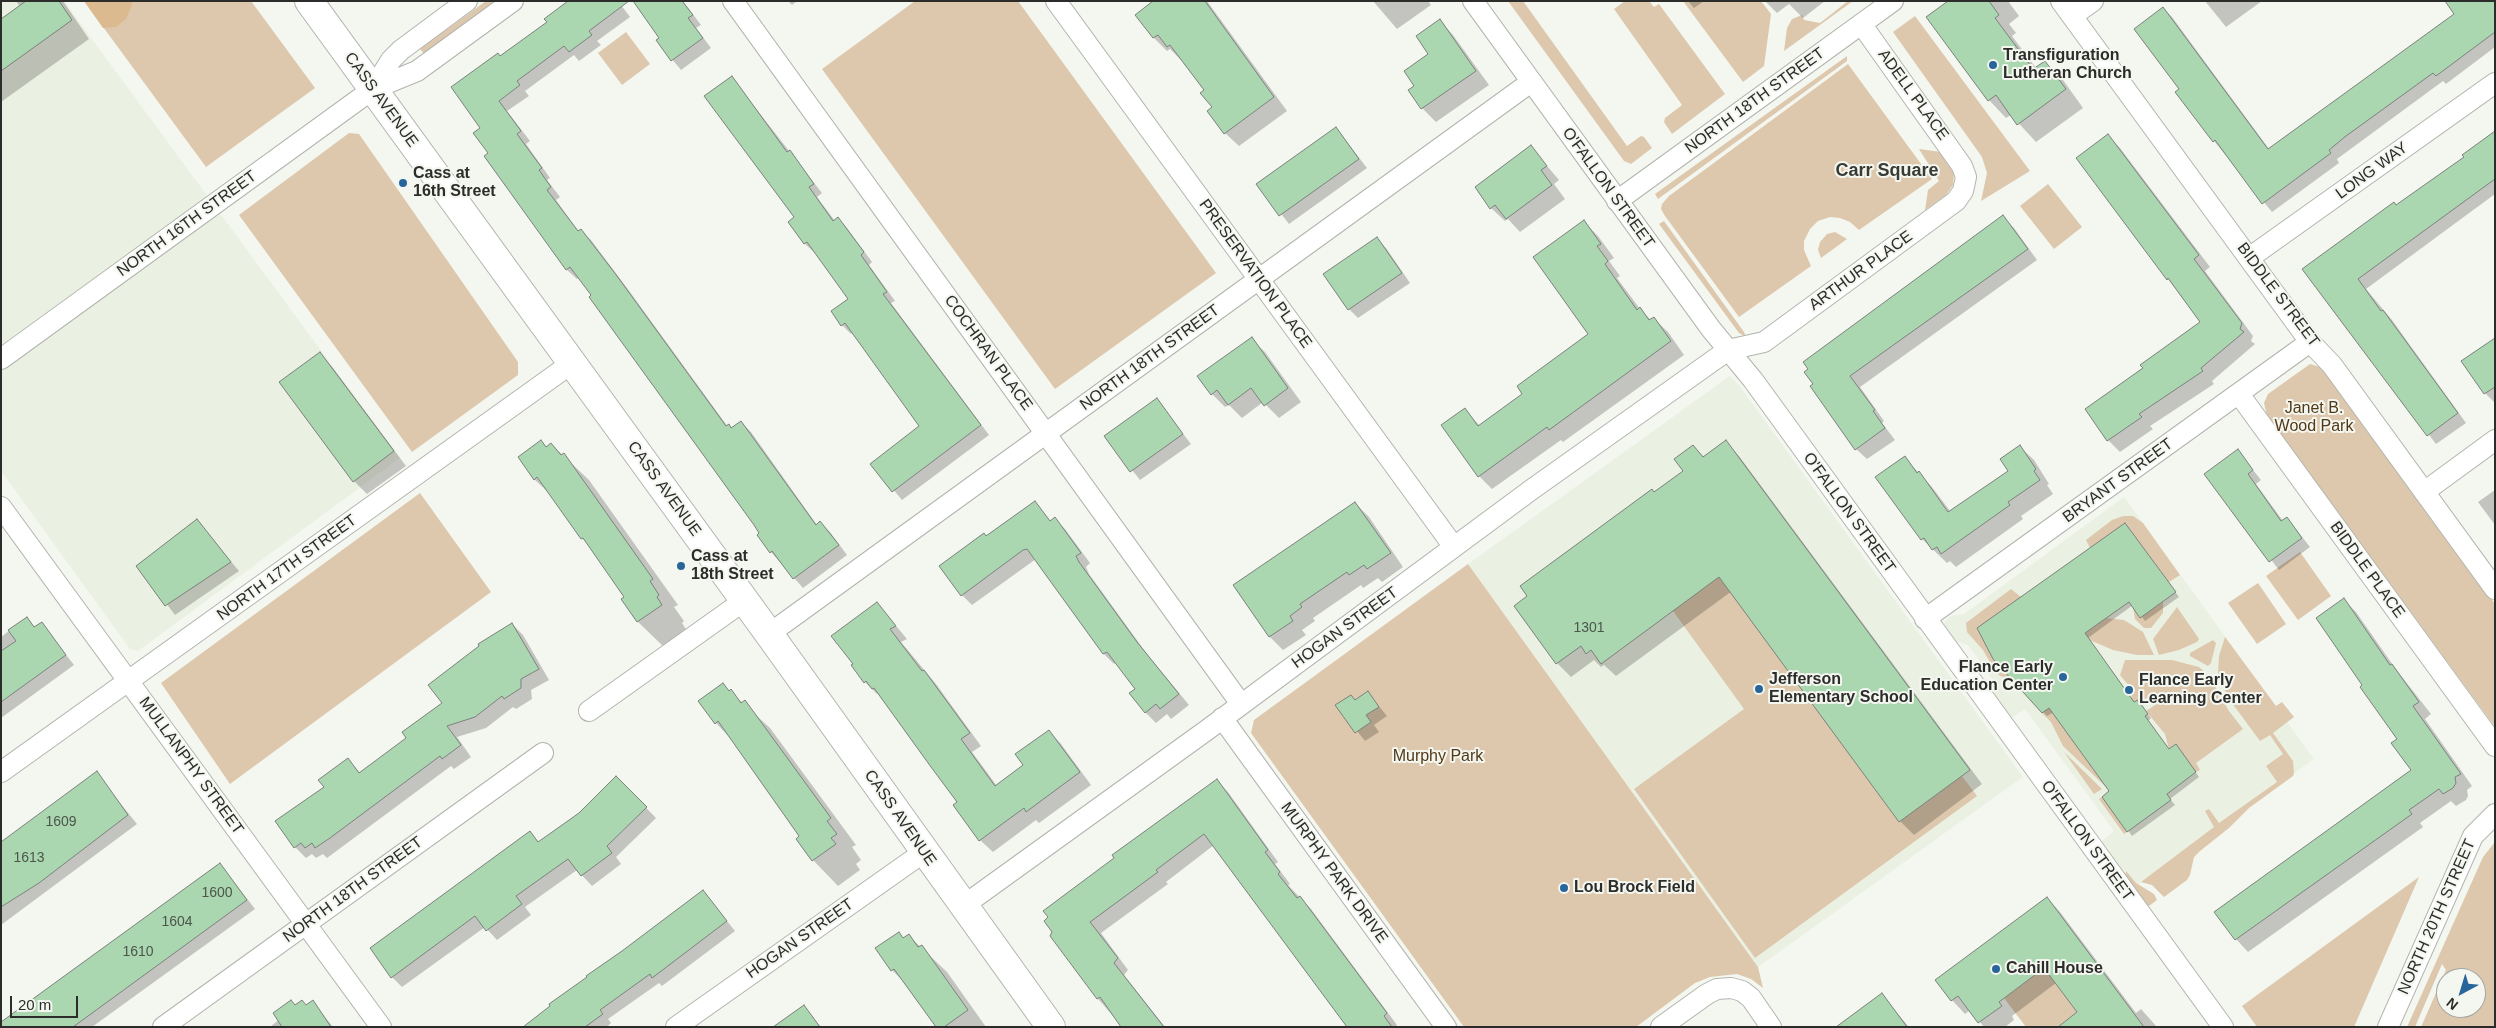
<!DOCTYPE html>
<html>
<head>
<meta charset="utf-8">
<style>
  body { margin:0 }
  #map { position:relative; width:2496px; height:1028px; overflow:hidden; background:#f4f6f0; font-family:Arial,sans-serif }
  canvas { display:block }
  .frame { position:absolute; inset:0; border:2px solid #2c2d2b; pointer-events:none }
  .north { position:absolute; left:2436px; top:968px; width:50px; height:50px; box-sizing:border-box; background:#f4f6f0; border:1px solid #a4a6a1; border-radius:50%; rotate:219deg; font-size:14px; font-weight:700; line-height:20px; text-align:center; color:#2c2d2b }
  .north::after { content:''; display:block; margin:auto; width:18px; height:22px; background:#27659b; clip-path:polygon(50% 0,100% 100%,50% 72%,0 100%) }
  .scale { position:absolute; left:10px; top:996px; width:68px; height:22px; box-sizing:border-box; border:2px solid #2c2d2b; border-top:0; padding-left:6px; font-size:15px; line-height:18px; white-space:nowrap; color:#2c2d2b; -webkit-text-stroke:4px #f4f6f0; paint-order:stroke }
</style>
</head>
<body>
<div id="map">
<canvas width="2496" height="1028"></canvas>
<div class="frame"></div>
<div class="north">N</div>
<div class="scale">20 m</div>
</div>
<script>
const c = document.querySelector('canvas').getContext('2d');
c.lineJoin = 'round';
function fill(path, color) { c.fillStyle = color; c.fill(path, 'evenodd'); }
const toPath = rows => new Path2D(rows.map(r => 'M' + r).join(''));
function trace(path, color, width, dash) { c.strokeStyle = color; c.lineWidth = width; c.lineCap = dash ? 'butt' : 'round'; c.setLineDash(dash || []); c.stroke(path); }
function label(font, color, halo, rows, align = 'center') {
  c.font = font + ' Arial,sans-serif'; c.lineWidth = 4; c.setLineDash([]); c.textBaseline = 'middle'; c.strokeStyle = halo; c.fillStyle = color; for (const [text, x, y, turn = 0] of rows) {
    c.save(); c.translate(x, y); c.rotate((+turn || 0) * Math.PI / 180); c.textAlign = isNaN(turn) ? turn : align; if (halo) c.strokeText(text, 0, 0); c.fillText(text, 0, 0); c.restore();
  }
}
const built = toPath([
  [1,1,64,1,400,458,138,651,130,649,1,471],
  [1730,376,1739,385,2023,777,1758,967,1468,564],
  [2124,497,2314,759,2134,888,2100,842,2114,831,2025,709,2010,719,1994,698,1995,683,1968,645,1955,641,1945,628,1944,623,1950,616,1964,614]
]);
const green = toPath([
  [84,1,251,1,315,88,206,167],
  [486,1,499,1,425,55,420,49],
  [915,1,1018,1,1216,273,1055,389,822,69],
  [1508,1,1523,1,1627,146,1641,136,1644,137,1652,148,1631,164,1624,161],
  [1625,1,1649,1,1654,7,1659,4,1725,94,1672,134,1664,122,1665,118,1682,105,1614,9],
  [1683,1,1761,1,1771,14,1764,66,1743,82],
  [1848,1,1853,1,1784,51,1787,28,1792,19,1802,15,1804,20,1820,23],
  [1915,16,2030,171,1981,201,1987,173,1982,157,1893,32],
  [626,32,650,64,622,85,598,53],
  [1847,56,1847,61,1658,199,1655,194],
  [1848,64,1932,179,1859,230,1850,222,1840,218,1830,217,1818,221,1810,229,1804,241,1804,250,1811,266,1739,317,1665,216,1661,209,1662,204,1669,196],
  [349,133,359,134,518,362,518,375,412,452,239,215],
  [1919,149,1941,152,1954,174,1953,185,1946,195,1925,210,1928,190,1939,181],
  [2048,184,2082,227,2054,249,2020,206],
  [1664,221,1744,332,1746,337,1739,333,1659,224],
  [1835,232,1847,239,1821,258,1818,250,1820,242,1827,234],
  [2310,364,2320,367,2333,382,2495,604,2495,727,2267,416,2264,403,2268,394],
  [420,493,491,592,230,784,161,683],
  [2123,516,2133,516,2143,523,2180,575,2169,582,2125,523,2090,548,2086,540,2112,520],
  [2300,552,2331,596,2298,620,2266,576],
  [1468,564,1758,967,1763,988,1751,979,1737,974,1710,977,1695,983,1636,1027,1464,1027,1251,733,1254,720],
  [1712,567,1899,822,1962,776,1977,796,1755,958,1634,789,1744,709,1673,611],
  [2258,583,2286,624,2257,644,2228,603],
  [2011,589,2021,597,1977,628,1993,659,2011,679,2000,676,1995,671,1983,650,1967,632,1966,623],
  [2163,602,2163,613,2151,628,2144,628,2135,619,2133,607,2140,617],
  [2177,607,2199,639,2197,642,2179,650,2159,655,2153,639],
  [2106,618,2124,620,2143,632,2154,655,2137,655,2113,650,2092,641,2084,634],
  [2225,637,2276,706,2282,702,2294,717,2273,733,2293,761,2294,773,2293,776,2249,808,2229,828,2200,851,2194,857,2190,875,2187,880,2164,897,2152,885,2141,882,2214,827,2205,811,2209,809,2219,823,2277,782,2266,766,2283,754,2270,735,2260,741,2229,699,2223,686,2218,673,2219,656],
  [2213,640,2216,643,2211,663,2208,666,2190,656,2190,653],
  [2125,660,2172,660,2199,667,2209,676,2229,711,2243,729,2196,763,2200,770,2196,772,2176,744,2169,749,2165,734,2146,711,2155,705,2149,697,2139,702,2138,700,2134,702,2132,699,2130,687,2120,675],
  [2049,708,2106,787,2063,746,2051,722,2042,713],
  [2064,752,2102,789,2094,794],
  [2102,797,2127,832,2124,834,2099,799],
  [2495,842,2495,1027,2421,1027,2446,970,2442,964,2415,1027,2407,1027,2483,857],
  [2446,978,2476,978,2476,1008,2446,1008],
  [2126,871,2136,883,2154,894,2157,900,2149,906,2145,904,2125,876],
  [2419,877,2354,1027,2257,1027,2242,1006],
  [2053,961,2056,984,2077,1012,2058,1027,2026,1027,2004,998]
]);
const forest = toPath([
  [84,1,132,1,132,5,126,19,116,27,103,28]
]);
const shadow = toPath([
  [16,1,63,1,89,39,1,102,1,21,20,7],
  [618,1,630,17,597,41,601,45,579,61,574,55,525,91,529,96,507,111,530,141,526,144,550,178,547,180,560,197,556,200,579,232,581,231,591,240,627,288,728,427,732,429,741,422,751,432,817,525,820,523,830,532,847,555,803,588,771,552,761,533,593,295,579,277,577,279,567,270,486,156,490,153,482,128,501,57],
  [634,1,683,1,701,25,696,28,711,48,681,70,657,41,661,38],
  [788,1,797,1,792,5],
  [1155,1,1207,1,1287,111,1239,146,1225,133,1205,91,1181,60,1170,49,1167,51,1154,38,1137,15],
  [1373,1,1428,1,1431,5,1397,29],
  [1688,1,1704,1,1694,8],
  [1765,1,1825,1,1803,18,1789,4,1777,13],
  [1950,1,2008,1,2019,16,2009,24,2016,33,2012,36,2036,68,2045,62,2063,80,2083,108,2036,142,2011,115,2006,118,1989,100],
  [2205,1,2262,1,2226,27],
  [2495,4,2495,47,2446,84,2443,81,2337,159,2339,163,2272,212,2214,141,2181,89,2163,8,2172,17,2269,149],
  [1440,21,1453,35,1489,85,1436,122,1422,108,1416,86,1430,54],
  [732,78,822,193,817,197,835,221,838,219,847,228,872,262,869,265,895,301,891,303,989,435,902,500,872,464,920,426,853,332,851,334,842,325,850,299,815,251,814,252,805,244,796,218],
  [1336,128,1367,168,1289,224,1258,184],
  [2495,132,2495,194,2366,289,2392,320,2466,423,2436,444,2304,269,2465,158],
  [2108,136,2120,148,2210,267,2205,271,2253,336,2251,341,2255,344,2212,381,2214,384,2150,426,2153,429,2120,452,2108,440,2144,369,2201,323,2168,279],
  [1531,147,1559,180,1554,184,1565,199,1520,232,1508,219,1505,221,1491,208],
  [2003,217,2014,228,2037,260,1860,387,1884,421,1882,423,1895,440,1867,459,1856,449,1814,385],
  [1584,222,1598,236,1614,258,1609,261,1620,276,1617,278,1640,309,1651,320,1654,319,1668,332,1684,355,1563,442,1561,440,1492,489,1479,476,1465,410,1480,426,1524,394,1590,335],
  [1377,239,1386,248,1410,283,1358,318,1349,309],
  [1251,339,1265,352,1301,402,1279,418,1263,402,1242,418,1229,405,1225,407,1212,394],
  [2495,340,2495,402,2494,402,2485,393],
  [320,354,333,368,406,466,367,494,354,481],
  [1157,400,1191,444,1140,480,1106,437],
  [1725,442,1739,456,1982,784,1914,835,1900,821,1732,591,1616,676,1604,665,1601,667,1594,660,1571,677,1557,663,1515,606,1685,471,1693,447,1704,457],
  [551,444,589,480,678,605,674,607,684,621,682,623,687,631,664,647,638,622,623,599,626,597,592,549,582,538,551,495,534,479,547,448],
  [2020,447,2034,460,2049,484,2047,485,2053,494,2021,516,2023,519,1956,567,1950,561,1947,563,1922,539,1905,458,1932,487,1950,511,2009,471],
  [2238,451,2261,480,2256,484,2283,521,2287,518,2310,547,2279,570,2205,474],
  [2495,490,2495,525,2478,502],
  [1034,502,1051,522,1055,519,1065,529,1090,563,1086,567,1089,574,1147,654,1189,705,1171,719,1167,714,1156,723,1146,713,1131,694,1137,689,1116,662,1114,664,1104,654,1036,559,972,605,962,595,986,537],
  [1355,503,1369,517,1403,567,1382,582,1378,578,1363,588,1361,585,1313,618,1315,621,1302,630,1306,635,1283,650,1270,637,1234,585],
  [197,521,239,571,175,615,138,566],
  [2125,524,2179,597,2145,621,2133,605,2088,638,2135,703,2138,701,2142,706,2151,718,2148,721,2169,751,2180,750,2199,777,2170,799,2175,805,2132,836,2104,797,2111,791,2054,712,2047,716,2043,712],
  [2344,600,2356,612,2395,668,2431,714,2425,719,2472,786,2467,790,2468,796,2466,800,2456,806,2451,801,2420,823,2423,827,2248,952,2236,939,2412,771,2399,739,2364,686],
  [877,603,907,639,901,642,936,684,981,746,972,752,997,786,1024,766,1049,731,1061,744,1091,785,1039,823,1036,820,993,852,980,840,958,803,878,693,877,694,865,682],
  [26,618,36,628,42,624,74,665,1,718,1,637],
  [512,624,523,635,549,680,531,690,532,699,516,709,513,707,486,728,457,737,471,757,454,769,451,766,327,858,323,854,316,858,312,854,306,858,295,847,326,787,348,759,361,774,408,738,444,704],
  [723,685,770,728,856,845,852,847,861,860,856,864,860,870,838,886,813,860,801,837,733,741,716,723],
  [1368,693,1387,716,1374,725,1379,732,1365,741,1337,706,1356,701],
  [96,773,137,824,1,925,1,844],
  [616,777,656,818,616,857,621,864,592,886,577,870,525,907,531,915,497,940,485,927,402,987,392,977,530,833,540,843,579,814],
  [1217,781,1228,792,1278,862,1275,864,1290,884,1288,885,1311,909,1397,1025,1395,1027,1349,1027,1214,845,1166,882,1168,884,1101,933,1128,970,1124,975,1165,1027,1123,1027,1098,999,1051,936],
  [220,864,255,909,92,1027,1,1027],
  [703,891,735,931,662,986,659,983,608,1019,611,1023,607,1027,525,1027],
  [2047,898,2060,912,2136,1013,2141,1009,2157,1027,2060,1027,2079,1013,2056,983,2012,1016,2014,1020,2005,1027,1984,1027,1970,1010,1965,1014,1952,1000],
  [899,933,904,939,909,936,947,972,986,1027,937,1027,907,985,892,970],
  [1882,995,1909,1027,1838,1027],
  [313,1002,333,1027,270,1027,296,1006,306,1006],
  [804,1007,821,1027,774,1027]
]);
const building = toPath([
  [26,1,59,1,72,20,1,71,1,19,26,1],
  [568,1,629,1,589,31,592,35,569,52,564,46,517,81,520,85,499,101,521,131,517,134,542,168,539,170,551,187,547,190,578,231,581,229,617,276,726,426,729,424,731,428,741,421,816,525,820,521,839,545,793,579,772,551,770,553,757,535,759,533,754,525,589,297,591,295,570,267,566,270,484,156,488,153,473,133,480,128,451,87,498,53,500,56,547,22,544,19,568,1],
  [633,1,682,1,693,15,688,18,703,38,671,61,656,40,659,38,633,1],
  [1153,1,1205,1,1274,97,1224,134,1207,111,1212,107,1200,93,1204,90,1170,45,1167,47,1158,35,1153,38,1135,15,1153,1],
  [1948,1,1989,1,1999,15,1995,18,2033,69,2045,61,2066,89,2017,125,1996,95,1988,101,1926,17,1948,1],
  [2445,1,2495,1,2495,32,2436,76,2433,73,2346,136,2329,150,2331,153,2262,204,2215,140,2213,142,2175,92,2179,89,2134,29,2163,7,2268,149,2454,14,2445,1],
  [1440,19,1476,71,1421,109,1408,90,1414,86,1404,71,1428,54,1416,36,1440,19],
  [732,76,787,152,790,150,814,184,809,187,833,221,838,217,864,252,861,255,887,292,883,294,981,425,892,492,870,464,919,426,845,323,841,326,831,311,848,299,807,242,804,244,788,222,794,217,704,96,732,76],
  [1336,127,1359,159,1279,216,1256,184,1336,127],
  [2495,131,2495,179,2358,279,2381,311,2383,310,2458,413,2427,436,2302,269,2394,202,2396,205,2464,157,2462,155,2495,131],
  [2108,134,2199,255,2194,259,2242,323,2240,329,2244,332,2201,368,2203,371,2139,414,2142,417,2107,441,2085,409,2143,368,2140,365,2200,322,2168,278,2167,280,2076,158,2108,134],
  [1531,145,1547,166,1541,170,1552,185,1506,219,1495,205,1490,209,1475,187,1531,145],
  [2003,215,2028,249,1850,376,1875,410,1873,411,1885,428,1855,450,1810,386,1813,384,1804,372,1808,369,1803,362,2003,215],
  [1584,220,1601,244,1597,246,1608,261,1605,264,1637,310,1640,307,1649,320,1654,317,1671,341,1549,430,1547,427,1478,477,1441,425,1465,408,1478,426,1522,394,1517,386,1588,334,1533,257,1584,220],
  [1377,237,1402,273,1348,310,1323,274,1377,237],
  [1252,337,1288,388,1264,406,1251,388,1228,405,1217,390,1211,395,1197,376,1252,337],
  [2495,338,2495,387,2484,394,2461,361,2495,338],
  [320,352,394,451,353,482,279,382,320,352],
  [1157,398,1183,434,1130,472,1104,436,1157,398],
  [541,440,546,447,551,443,561,455,564,453,653,579,650,581,659,595,657,597,662,605,637,622,621,599,624,597,583,538,581,539,537,477,534,480,518,457,541,440],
  [1726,440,1970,770,1899,822,1719,577,1601,664,1591,650,1586,654,1581,646,1556,664,1514,606,1527,596,1520,586,1652,489,1654,492,1683,471,1674,459,1693,445,1703,457,1726,440],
  [2020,445,2036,469,2034,471,2040,480,2008,502,2010,505,1941,554,1937,547,1932,550,1924,538,1921,540,1875,477,1905,456,1917,473,1919,471,1948,512,2008,471,2000,459,2020,445],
  [2238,449,2253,470,2248,474,2281,521,2287,517,2302,538,2269,562,2204,474,2238,449],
  [1035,501,1050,521,1055,517,1081,553,1076,556,1079,562,1137,642,1179,694,1160,709,1156,704,1145,713,1129,693,1135,689,1107,652,1103,654,1027,549,1023,550,961,596,939,566,984,533,986,536,1035,501],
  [1355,502,1391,553,1367,569,1364,565,1349,575,1347,572,1300,604,1302,607,1290,616,1293,621,1269,637,1233,585,1355,502],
  [197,519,231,562,165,606,136,566,197,519],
  [2125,523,2176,592,2140,618,2129,602,2085,633,2134,702,2138,700,2148,714,2145,716,2169,749,2176,744,2196,772,2167,794,2171,800,2127,832,2102,797,2109,791,2049,708,2042,713,1993,659,1977,628,2125,523],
  [2344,598,2390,665,2392,664,2419,702,2413,706,2461,774,2455,777,2456,783,2453,788,2443,794,2439,789,2409,810,2412,814,2235,940,2214,912,2411,770,2391,743,2397,739,2360,687,2362,685,2316,618,2344,598],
  [877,602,896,626,890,629,922,671,924,670,970,733,961,739,995,786,1023,765,1015,754,1049,730,1080,772,1026,812,1024,808,979,841,953,805,957,802,931,767,874,688,872,689,866,681,864,683,851,665,853,664,831,636,877,602],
  [27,617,34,627,42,622,66,655,1,702,1,651,16,641,8,630,27,617],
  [512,623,539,669,521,679,521,688,504,699,502,696,475,717,447,726,461,745,442,759,440,756,330,838,315,848,312,843,305,848,301,843,294,848,275,821,324,787,318,780,348,758,359,773,406,738,402,732,442,703,428,685,479,646,478,644,512,623],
  [723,683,729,691,731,689,741,703,745,700,831,818,827,821,837,834,831,838,836,844,812,861,796,839,799,836,718,721,715,724,698,701,723,683],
  [1368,691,1379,707,1366,715,1371,722,1355,733,1335,705,1351,695,1355,700,1368,691],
  [97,771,128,815,39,883,1,907,1,842,97,771],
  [616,776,647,807,607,846,612,853,581,876,568,859,516,896,522,904,486,931,475,916,391,978,370,948,530,831,538,842,579,813,616,776],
  [1217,779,1268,850,1265,852,1280,872,1278,874,1297,898,1300,896,1387,1013,1384,1016,1392,1027,1347,1027,1204,834,1156,870,1158,872,1090,922,1118,958,1114,963,1164,1027,1121,1027,1100,997,1097,999,1050,936,1052,932,1044,921,1048,917,1043,911,1114,858,1112,855,1217,779],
  [220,863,247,900,73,1027,1,1027,1,1022,220,863],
  [703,890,727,921,652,978,650,974,600,1010,603,1014,585,1027,523,1027,550,1006,549,1004,587,977,586,976,622,951,703,890],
  [2047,897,2144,1027,2058,1027,2077,1012,2044,968,1999,1002,2002,1006,1978,1023,1958,996,1951,1001,1935,980,2047,897],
  [899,932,903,938,909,934,918,947,922,945,968,1010,944,1027,936,1027,894,969,891,971,875,948,899,932],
  [1882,993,1907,1027,1836,1027,1882,993],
  [291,1000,295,1005,302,1000,306,1005,313,1000,331,1027,282,1027,273,1013,291,1000],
  [804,1005,820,1027,773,1027,804,1005]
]);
const minor = toPath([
  [733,1,1241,704],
  [1056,1,1454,547],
  [1473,1,1711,329,1753,380,2223,1027],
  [2061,1,2310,342,2332,365,2495,589],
  [2072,16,2093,1],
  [373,89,391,60,401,50,467,1],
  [1617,201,1893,1],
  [2249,258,2495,83],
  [1,359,373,89,417,71,513,1],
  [2239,394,2495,746],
  [2424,492,2495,440],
  [1,507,381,1027],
  [1925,619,2310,342],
  [769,634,1531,82],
  [589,711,745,600],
  [1222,718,1446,1027],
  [1,772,572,363],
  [963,906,1207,730,1531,490,1728,350,1764,342,1956,201,1963,191,1966,177,1962,166,1862,25],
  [163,1027,543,753],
  [676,1027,924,852],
  [1661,1027,1707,994,1717,989,1731,988,1742,991,1751,998,1771,1027],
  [2388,1027,2473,836,2495,814]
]);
const secondary = toPath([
  [309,1,769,634,1051,1027]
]);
const markers = [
  [1993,65,5,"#27659b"],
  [403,183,5,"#27659b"],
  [681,566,5,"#27659b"],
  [2063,677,5,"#27659b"],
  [1759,689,5,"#27659b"],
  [2129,690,5,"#27659b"],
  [1564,888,5,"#27659b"],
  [1996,969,5,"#27659b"]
];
const numberNames = [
  ["1301",1589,628],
  ["1609",61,822],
  ["1613",29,858],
  ["1600",217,893],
  ["1604",177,922],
  ["1610",138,952]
];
const poiNames = [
  ["Transfiguration",2003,56],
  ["Lutheran Church",2003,74],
  ["Cass at",413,174],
  ["16th Street",413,192],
  ["Cass at",691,557],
  ["18th Street",691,575],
  ["Flance Early",2053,668,"right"],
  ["Education Center",2053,686,"right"],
  ["Jefferson",1769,680],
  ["Elementary School",1769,698],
  ["Flance Early",2139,681],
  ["Learning Center",2139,699],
  ["Lou Brock Field",1574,888],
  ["Cahill House",2006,969]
];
const streetNames = [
  ["ADELL PLACE",1913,95,54],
  ["CASS AVENUE",381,100,54],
  ["NORTH 18TH STREET",1755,101,-36],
  ["LONG WAY",2372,171,-36],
  ["O'FALLON STREET",1608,188,54],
  ["NORTH 16TH STREET",187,224,-36],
  ["ARTHUR PLACE",1861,271,-36],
  ["PRESERVATION PLACE",1255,274,54],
  ["BIDDLE STREET",2278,295,53],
  ["COCHRAN PLACE",988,353,54],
  ["NORTH 18TH STREET",1150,358,-36],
  ["BRYANT STREET",2118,481,-36],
  ["CASS AVENUE",664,489,54],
  ["O'FALLON STREET",1849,513,54],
  ["NORTH 17TH STREET",287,568,-36],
  ["BIDDLE PLACE",2367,570,54],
  ["HOGAN STREET",1345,628,-36],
  ["MULLANPHY STREET",191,766,54],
  ["CASS AVENUE",900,818,55],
  ["O'FALLON STREET",2087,841,54],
  ["MURPHY PARK DRIVE",1334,873,54],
  ["NORTH 18TH STREET",353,890,-36],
  ["NORTH 20TH STREET",2437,917,-66],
  ["HOGAN STREET",800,939,-35]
];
const parkNames = [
  ["Janet B.",2314,409],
  ["Wood Park",2314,427],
  ["Murphy Park",1438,757]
];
const neighbourhoodNames = [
  ["Carr Square",1887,171]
];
fill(built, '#ebf1e2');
fill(green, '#ddc8ad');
fill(forest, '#dcba8f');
fill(shadow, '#0003');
fill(building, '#aad6b0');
trace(building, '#7c817c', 1);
trace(minor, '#b2b5ae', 22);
trace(secondary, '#b2b5ae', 30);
trace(minor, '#fff', 20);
trace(secondary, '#fff', 28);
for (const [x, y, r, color] of markers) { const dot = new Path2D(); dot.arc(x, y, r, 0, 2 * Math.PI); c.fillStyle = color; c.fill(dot); trace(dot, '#f4f6f0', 2); }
label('14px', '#4c574c', null, numberNames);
label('bold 16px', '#2c2d2b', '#f4f6f0', poiNames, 'left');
label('16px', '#2c2d2b', '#f4f6f0', streetNames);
label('16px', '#513916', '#f4f6f0', parkNames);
label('bold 18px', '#383a34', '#f4f6f0', neighbourhoodNames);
</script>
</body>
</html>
